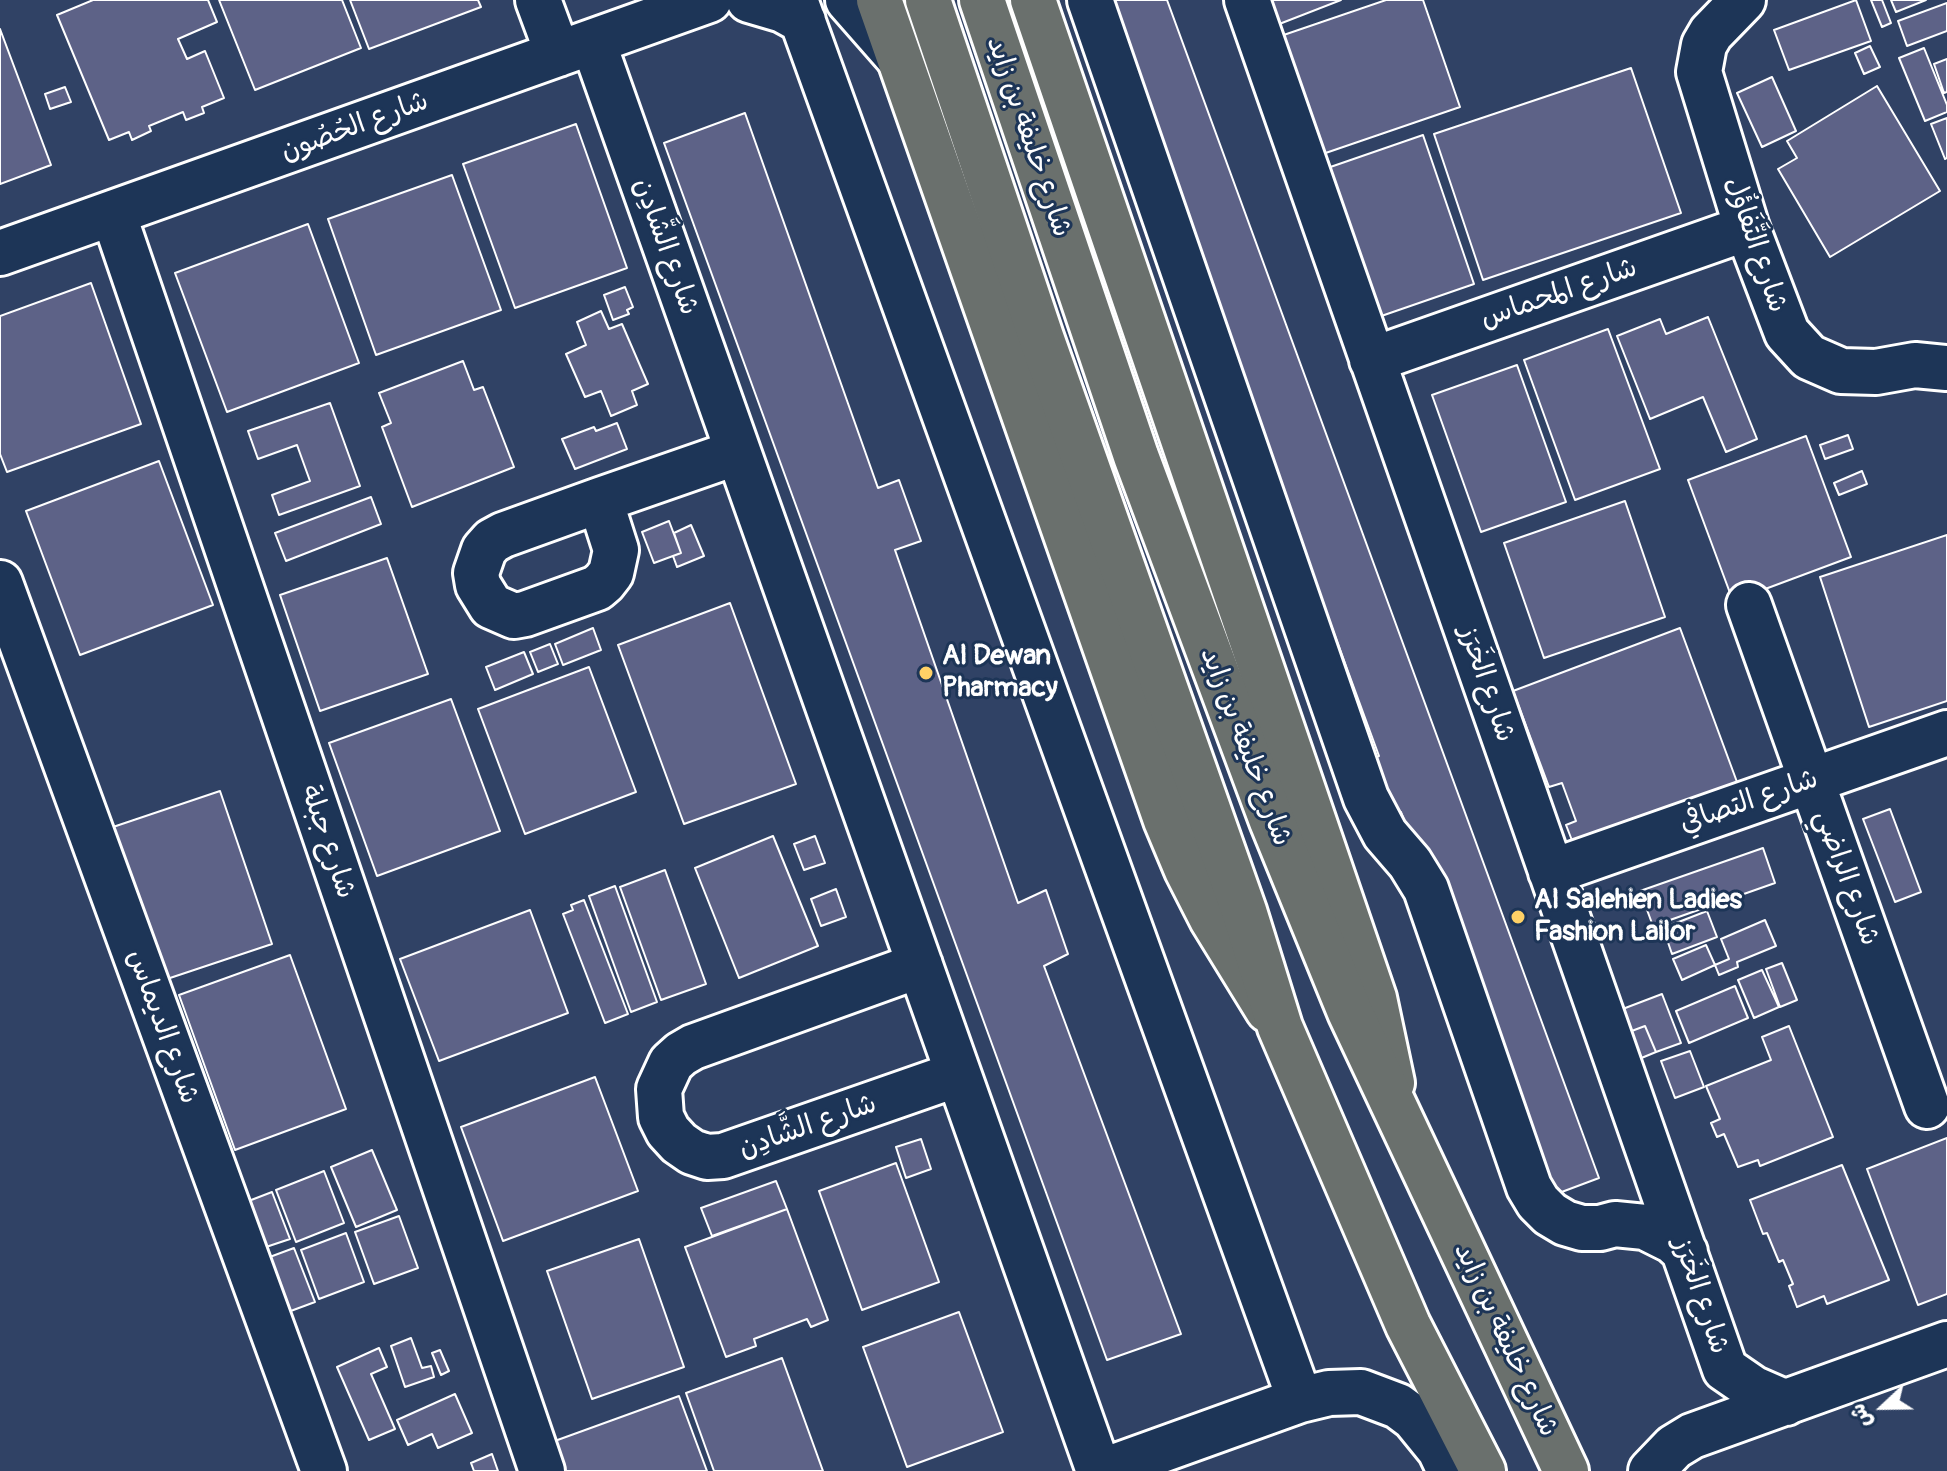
<!DOCTYPE html>
<html>
<head>
<meta charset="utf-8">
<style>
  body { margin:0 }
  #map { position:relative; width:1947px; height:1471px; overflow:hidden; background:#304265; font-family:Pangolin,"Playpen Sans Arabic",sans-serif }
  canvas { display:block }
  .north { position:absolute; left:1843px; top:1367px; width:80px; height:80px; -webkit-text-stroke:6px #1d3557; paint-order:stroke; rotate:248deg; font-size:22px; font-weight:700; line-height:32px; text-align:center; color:#fff }
  .north::after { content:''; display:block; margin:auto; width:28px; height:36px; background:#fff; clip-path:polygon(50% 0,100% 100%,50% 72%,0 100%) }
</style>
</head>
<body>
<div id="map">
<canvas width="1947" height="1471"></canvas>
<div class="north">ش</div>
</div>
<script>
const c = document.querySelector('canvas').getContext('2d');
c.lineJoin = 'round';
function fill(path, color) { c.fillStyle = color; c.fill(path, 'evenodd'); }
const toPath = rows => new Path2D(rows.map(r => 'M' + r).join(''));
function trace(path, color, width, dash) { c.strokeStyle = color; c.lineWidth = width; c.lineCap = dash ? 'butt' : 'round'; c.setLineDash(dash || []); c.stroke(path); }
function label(font, color, halo, rows, align = 'center') {
  c.font = font + ' Pangolin,"Playpen Sans Arabic",sans-serif'; c.lineWidth = 6; c.setLineDash([]); c.textBaseline = 'middle'; c.strokeStyle = halo; c.fillStyle = color; for (const [text, x, y, turn = 0] of rows) {
    c.save(); c.translate(x, y); c.rotate((+turn || 0) * Math.PI / 180); c.textAlign = isNaN(turn) ? turn : align; if (halo) c.strokeText(text, 0, 0); c.fillText(text, 0, 0); c.restore();
  }
}
const building = toPath([
  [93,0,208,0,217,22,178,39,187,59,205,51,224,98,202,107,204,113,186,120,183,112,149,126,151,131,132,140,129,132,109,140,57,15,93,0],
  [219,0,342,0,361,48,255,90,219,0],
  [350,0,478,0,481,7,369,49,350,0],
  [1106,0,1167,0,1599,1178,1543,1199,1401,812,1379,820,1357,764,1379,756,1251,407,1215,355,1234,348,1106,0],
  [1258,0,1341,0,1269,28,1258,0],
  [1386,0,1423,0,1460,107,1311,158,1269,40,1386,0],
  [1856,0,1871,41,1789,70,1774,30,1856,0],
  [1871,0,1882,0,1891,23,1882,27,1871,0],
  [1891,0,1926,0,1896,12,1891,0],
  [1947,3,1947,31,1907,46,1898,21,1947,3],
  [0,29,51,165,0,184,0,29],
  [1870,46,1880,67,1864,74,1855,53,1870,46],
  [1924,48,1947,105,1947,112,1925,121,1899,58,1924,48],
  [1947,59,1947,92,1944,93,1934,64,1947,59],
  [1631,68,1681,213,1483,280,1434,134,1631,68],
  [1772,77,1796,131,1762,147,1737,93,1772,77],
  [1877,86,1940,191,1830,257,1778,169,1797,158,1787,141,1877,86],
  [65,87,71,102,50,109,45,94,65,87],
  [745,113,878,488,899,480,921,541,895,550,1018,903,1046,890,1068,954,1044,966,1181,1334,1107,1360,664,143,745,113],
  [1947,118,1947,158,1945,159,1931,124,1947,118],
  [576,124,627,268,515,308,463,164,576,124],
  [1423,135,1474,284,1364,322,1313,173,1423,135],
  [452,175,501,310,376,355,328,219,452,175],
  [308,224,359,363,227,412,175,273,308,224],
  [91,283,141,424,7,472,0,454,0,316,91,283],
  [625,287,633,307,627,310,629,314,613,320,604,295,625,287],
  [601,311,609,329,622,324,648,384,632,391,637,405,611,416,601,391,585,397,566,354,586,345,577,322,601,311],
  [1708,317,1757,439,1726,452,1703,397,1650,419,1617,336,1660,319,1666,334,1708,317],
  [1608,329,1660,469,1575,500,1524,360,1608,329],
  [463,361,474,390,483,387,514,467,412,507,382,427,391,423,379,393,463,361],
  [1517,365,1566,502,1481,532,1432,395,1517,365],
  [330,403,360,486,279,515,272,495,310,481,297,445,258,459,248,431,330,403],
  [617,423,627,449,575,469,562,439,594,427,596,431,617,423],
  [1848,435,1853,449,1825,459,1820,445,1848,435],
  [1806,436,1851,557,1733,601,1688,480,1806,436],
  [159,461,213,605,80,655,26,511,159,461],
  [1862,471,1867,484,1839,495,1834,483,1862,471],
  [371,497,381,524,286,561,275,533,371,497],
  [1625,501,1665,617,1544,658,1504,543,1625,501],
  [669,521,681,553,654,563,642,532,669,521],
  [691,525,704,556,677,567,673,556,681,553,674,533,691,525],
  [1947,535,1947,701,1869,727,1820,577,1947,535],
  [387,558,428,674,320,711,280,595,387,558],
  [730,603,796,784,684,824,618,645,730,603],
  [593,628,601,650,563,665,555,644,593,628],
  [1680,628,1737,782,1573,843,1566,825,1576,821,1562,783,1549,787,1513,691,1680,628],
  [550,644,558,664,538,672,530,652,550,644],
  [524,652,533,674,495,690,486,667,524,652],
  [589,667,636,792,525,834,478,709,589,667],
  [451,699,500,831,377,876,329,743,451,699],
  [220,791,272,944,164,980,113,827,220,791],
  [1890,809,1921,892,1895,902,1863,819,1890,809],
  [773,836,818,946,739,978,695,868,773,836],
  [815,836,825,863,804,870,794,844,815,836],
  [1763,848,1775,883,1653,926,1640,891,1763,848],
  [665,870,706,984,661,1000,620,887,665,870],
  [615,886,657,1002,631,1012,589,896,615,886],
  [836,889,846,917,821,926,811,899,836,889],
  [584,900,628,1014,605,1023,563,914,573,910,571,905,584,900],
  [530,910,568,1013,439,1061,400,959,530,910],
  [1707,911,1717,937,1672,954,1663,928,1707,911],
  [1765,920,1776,946,1737,962,1738,967,1719,975,1715,965,1729,959,1721,939,1765,920],
  [1706,945,1715,965,1682,980,1673,959,1706,945],
  [290,955,346,1109,235,1150,179,995,290,955],
  [1782,963,1797,1000,1780,1007,1766,969,1782,963],
  [1762,970,1779,1007,1754,1018,1738,980,1762,970],
  [1735,986,1748,1018,1689,1043,1676,1011,1735,986],
  [1662,994,1681,1043,1656,1052,1645,1026,1629,1032,1620,1010,1662,994],
  [1645,1026,1656,1052,1639,1059,1629,1032,1645,1026],
  [1789,1026,1833,1137,1760,1166,1758,1160,1738,1167,1724,1134,1717,1137,1711,1123,1720,1119,1706,1086,1771,1060,1762,1037,1789,1026],
  [1690,1051,1704,1087,1675,1098,1661,1061,1690,1051],
  [595,1077,638,1191,503,1241,461,1127,595,1077],
  [1947,1138,1947,1294,1918,1305,1867,1169,1947,1138],
  [921,1139,931,1169,906,1178,896,1147,921,1139],
  [372,1150,397,1210,356,1227,331,1167,372,1150],
  [896,1163,939,1282,862,1310,819,1191,896,1163],
  [1842,1165,1889,1280,1827,1304,1824,1296,1797,1307,1789,1286,1793,1284,1783,1260,1779,1262,1767,1233,1763,1234,1750,1200,1842,1165],
  [324,1171,344,1223,296,1242,276,1190,324,1171],
  [776,1181,787,1209,712,1236,701,1208,776,1181],
  [272,1192,290,1239,263,1248,246,1202,272,1192],
  [787,1209,828,1320,811,1327,807,1319,754,1339,756,1346,726,1357,685,1247,787,1209],
  [399,1216,418,1268,374,1284,355,1232,399,1216],
  [346,1233,364,1282,319,1299,301,1250,346,1233],
  [639,1239,684,1367,592,1399,547,1271,639,1239],
  [294,1248,315,1302,288,1312,267,1258,294,1248],
  [959,1312,1003,1432,907,1467,863,1347,959,1312],
  [411,1338,422,1368,431,1366,434,1377,405,1387,391,1346,411,1338],
  [379,1348,387,1367,371,1374,395,1429,369,1440,337,1367,379,1348],
  [440,1350,449,1371,441,1375,432,1353,440,1350],
  [782,1358,823,1471,714,1471,686,1393,782,1358],
  [455,1394,472,1433,438,1448,432,1434,408,1445,397,1420,455,1394],
  [679,1396,707,1471,563,1471,552,1442,679,1396],
  [492,1454,498,1471,474,1471,471,1463,492,1454]
]);
const minor = toPath([
  [538,0,558,54],
  [749,0,783,10,803,21],
  [795,0,1300,1400],
  [848,0,898,57],
  [1090,0,1366,798,1385,834,1410,863,1426,889,1529,1187,1538,1202,1550,1214,1565,1223,1582,1228,1600,1228,1615,1224,1645,1227,1673,1241,1685,1252],
  [1247,0,1725,1369,1754,1389,1786,1403],
  [1743,0,1711,33,1704,45,1699,72,1747,228,1787,333,1809,357,1841,371,1876,372,1915,365,1947,368],
  [593,42,1099,1471],
  [113,213,542,1471],
  [0,253,709,0],
  [1372,360,1747,228],
  [600,500,616,550,611,573,604,582,597,588,525,614,514,616,491,606,478,585,476,573,484,550,492,541,503,535,600,500,738,452],
  [0,583,324,1471],
  [1749,605,1927,1106],
  [1551,872,1947,733],
  [920,965,693,1047,681,1054,671,1063,659,1089,661,1117,668,1131,679,1143,692,1152,707,1157,723,1156,958,1074],
  [1103,1471,1300,1400,1329,1393,1361,1392,1398,1406,1414,1418,1440,1450,1450,1471],
  [1651,1471,1674,1447,1692,1436,1947,1344]
]);
const major = toPath([
  [879,0,1166,820,1187,870,1212,919,1268,1010],
  [1033,0,1374,998,1392,1083]
]);
const highway = toPath([
  [928,0,1041,337,1244,911,1280,1027,1408,1325,1483,1471],
  [982,0,1136,456,1272,821,1350,1012,1566,1471]
]);
const markers = [
  [926,673,8,"#ffd166"],
  [1518,917,8,"#ffd166"]
];
const streetNames = [
  ["شارع الحُصُون",355,127,-20],
  ["شارع خليفة بن زايد",1028,137,71],
  ["شارع التَّفَاؤُل",1755,245,71],
  ["شارع الشَّادِن",665,247,70],
  ["شارع المحماس",1559,294,-19],
  ["شارع الخَرَز",1486,684,71],
  ["شارع خليفة بن زايد",1245,747,69],
  ["شارع التصافي",1749,802,-19],
  ["شارع جبلة",327,842,71],
  ["شارع الراضي",1846,878,70],
  ["شارع الديماس",162,1027,70],
  ["شارع الشَّادِن",808,1127,-19],
  ["شارع الخَرَز",1700,1296,71],
  ["شارع خليفة بن زايد",1505,1340,65]
];
const poiNames = [
  ["Al Dewan",942,657],
  ["Pharmacy",942,689],
  ["Al Salehien Ladies",1534,901],
  ["Fashion Lailor",1534,933]
];
fill(building, '#5d6287');
trace(building, '#fff', 2);
trace(minor, '#fff', 50);
trace(major, '#fff', 50);
trace(highway, '#fff', 50);
trace(minor, '#1d3557', 44);
trace(major, '#6a706d', 44);
trace(highway, '#6a706d', 44);
for (const [x, y, r, color] of markers) { const dot = new Path2D(); dot.arc(x, y, r, 0, 2 * Math.PI); c.fillStyle = color; c.fill(dot); trace(dot, '#1d3557', 3); }
label('28px', '#fff', '#1d3557', streetNames);
label('bold 28px', '#fff', '#1d3557', poiNames, 'left');
</script>
</body>
</html>
